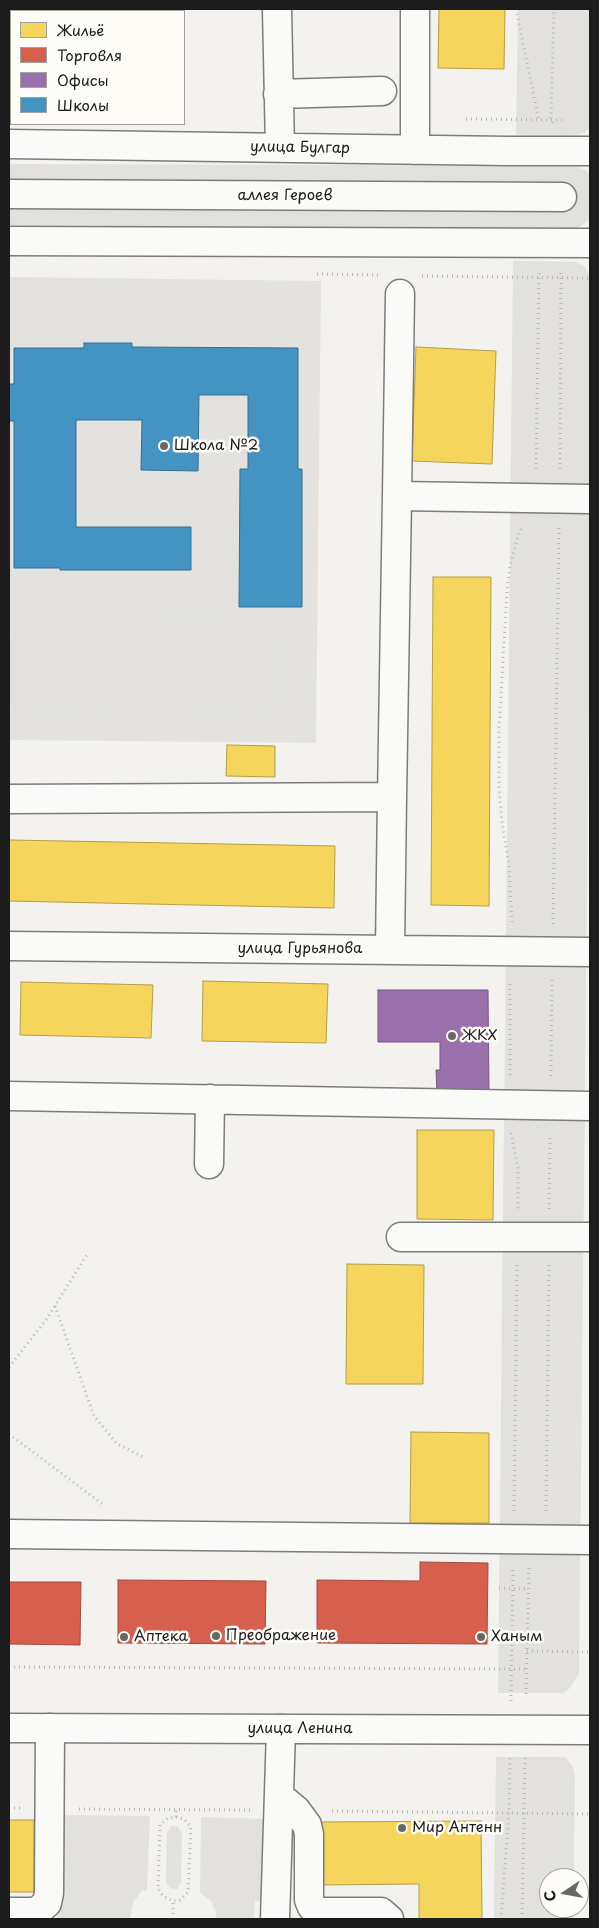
<!DOCTYPE html>
<html>
<head>
<meta charset="utf-8">
<style>
  body { margin:0 }
  #map { position:relative; width:599px; height:1928px; overflow:hidden; background:#f3f2ef; font-family:"Playpen Sans",sans-serif }
  canvas { display:block }
  .frame { position:absolute; inset:0; border:10px solid #1c1c1c; pointer-events:none }
  .legend { position:absolute; left:10px; top:10px; width:175px; height:115px; box-sizing:border-box; background:#fdfcf7; border:1px solid #a3a29f; margin:0; padding:6px 9px; list-style:none; font-size:15px; color:#1c1c1c }
  .legend li { display:flex; align-items:center; gap:10px; height:25px }
  .legend b { width:25px; border:1px solid #a3a29f }
  .north { position:absolute; left:539px; top:1868px; width:50px; height:50px; box-sizing:border-box; background:#fdfcf7; border:1px solid #a3a29f; border-radius:50%; rotate:258deg; font-size:14px; font-weight:700; line-height:20px; text-align:center; color:#1c1c1c }
  .north::after { content:''; display:block; margin:auto; width:18px; height:22px; background:#676766; clip-path:polygon(50% 0,100% 100%,50% 72%,0 100%) }
</style>
</head>
<body>
<div id="map">
<canvas width="599" height="1928"></canvas>
<div class="frame"></div>
<ul class="legend">
<li><b style="height:14px;background:#f6d55c"></b>Жильё</li>
<li><b style="height:14px;background:#d6604d"></b>Торговля</li>
<li><b style="height:14px;background:#9970ab"></b>Офисы</li>
<li><b style="height:14px;background:#4393c3"></b>Школы</li>
</ul>
<div class="north">С</div>
</div>
<script>
const c = document.querySelector('canvas').getContext('2d');
c.lineJoin = 'round';
function fill(path, color) { c.fillStyle = color; c.fill(path, 'evenodd'); }
const toPath = rows => new Path2D(rows.map(r => 'M' + r).join(''));
function trace(path, color, width, dash) { c.strokeStyle = color; c.lineWidth = width; c.lineCap = dash ? 'butt' : 'round'; c.setLineDash(dash || []); c.stroke(path); }
function label(font, color, halo, rows, align = 'center') {
  c.font = font + ' "Playpen Sans",sans-serif'; c.lineWidth = 5; c.setLineDash([]); c.textBaseline = 'middle'; c.strokeStyle = halo; c.fillStyle = color; for (const [text, x, y, turn = 0] of rows) {
    c.save(); c.translate(x, y); c.rotate((+turn || 0) * Math.PI / 180); c.textAlign = isNaN(turn) ? turn : align; if (halo) c.strokeText(text, 0, 0); c.fillText(text, 0, 0); c.restore();
  }
}
const built = toPath([
  [9,277,321,281,316,743,9,740]
]);
const green = toPath([
  [518,9,590,9,590,128,584,133,571,136,516,135],
  [9,164,573,166,586,170,590,175,590,219,581,226,570,230,9,225],
  [513,261,576,262,585,267,590,276,590,603,579,1674,570,1688,563,1693,498,1693],
  [256,618,271,622,279,633,278,702,270,714,257,719,24,716,14,710,9,697,10,640,14,628,26,620],
  [496,1757,561,1757,566,1758,573,1767,575,1774,574,1878,549,1878,549,1908,574,1908,574,1919,494,1919],
  [58,1815,150,1816,147,1890,142,1891,133,1902,130,1919,57,1919],
  [201,1817,269,1819,267,1900,255,1901,254,1919,216,1919,216,1912,211,1901,200,1893],
  [171,1826,177,1826,182,1833,181,1883,177,1889,170,1888,166,1882,167,1833]
]);
const homes = toPath([
  [439,9,505,9,504,69,438,68,439,9],
  [9,26,11,26,11,82,9,82,9,26],
  [416,347,496,351,492,464,412,461,416,347],
  [433,577,491,577,489,906,431,905,433,577],
  [227,745,275,746,275,777,226,776,227,745],
  [9,840,335,846,334,908,9,901,9,840],
  [203,981,328,984,326,1043,202,1041,203,981],
  [21,982,153,985,151,1038,20,1035,21,982],
  [417,1130,494,1130,493,1220,417,1219,417,1130],
  [347,1264,424,1265,423,1384,346,1384,347,1264],
  [411,1432,489,1433,489,1523,410,1523,411,1432],
  [9,1820,34,1820,34,1892,9,1892,9,1820],
  [481,1821,482,1919,419,1919,419,1884,319,1885,319,1822,481,1821]
]);
const shops = toPath([
  [420,1562,488,1563,487,1644,317,1643,317,1580,420,1581,420,1562],
  [118,1580,266,1581,265,1644,118,1643,118,1580],
  [9,1582,81,1582,80,1645,9,1644,9,1582]
]);
const offices = toPath([
  [378,990,488,990,489,1093,437,1093,436,1070,440,1070,440,1042,378,1042,378,990]
]);
const schools = toPath([
  [84,343,132,343,132,347,298,348,298,469,302,469,302,607,239,607,240,469,248,469,248,395,199,395,198,471,141,470,142,420,76,420,76,527,191,527,191,570,60,570,60,568,14,568,14,421,9,421,9,384,14,384,14,348,84,348,84,343]
]);
const path = toPath([
  [516,9,539,121],
  [466,119,562,120],
  [553,123,551,118,554,9],
  [317,274,378,275],
  [422,276,590,278],
  [536,469,539,272],
  [560,469,561,272],
  [512,922,509,867,502,822,499,786,499,729,507,591,510,566,518,536,522,527],
  [553,924,559,527],
  [510,1075,510,981],
  [551,1076,552,980],
  [511,1133,518,1169,518,1209],
  [549,1209,550,1135],
  [55,1306,94,1416,116,1443,145,1458],
  [9,1367,46,1320,88,1253],
  [9,1434,105,1506],
  [514,1511,517,1265],
  [546,1511,549,1265],
  [499,1588,528,1589],
  [527,1651,590,1652],
  [9,1667,527,1669],
  [526,1694,529,1567],
  [511,1701,513,1568],
  [9,1808,21,1808],
  [79,1809,251,1810],
  [332,1811,590,1814],
  [176,1817,184,1819,191,1827,188,1892,180,1900,173,1901,163,1896,158,1889,160,1825,168,1818,176,1817,176,1810],
  [173,1919,173,1901],
  [501,1919,509,1812,510,1758],
  [522,1919,525,1757]
]);
const minor = toPath([
  [277,9,280,148],
  [278,94,382,91],
  [9,144,508,151,590,151],
  [415,150,415,9],
  [9,194,562,197],
  [9,241,590,243],
  [397,496,400,294],
  [9,799,392,797,397,496,590,499],
  [9,946,590,952],
  [390,949,392,797],
  [9,1096,590,1106],
  [209,1164,210,1099],
  [401,1237,590,1237],
  [9,1534,590,1540],
  [279,1796,296,1810,307,1825,309,1834,309,1900,312,1907,319,1912,381,1912,389,1919],
  [9,1912,34,1912,40,1909,47,1903,49,1893,50,1728],
  [275,1919,281,1729]
]);
const major = toPath([
  [9,1728,590,1730]
]);
const markers = [
  [164,446,5,"#676766"],
  [452,1036,5,"#676766"],
  [216,1636,5,"#676766"],
  [124,1637,5,"#676766"],
  [481,1637,5,"#676766"],
  [402,1828,5,"#676766"]
];
const streetNames = [
  ["улица Булгар",300,148,1],
  ["аллея Героев",285,196],
  ["улица Гурьянова",300,949],
  ["улица Ленина",300,1729]
];
const poiNames = [
  ["Школа №2",174,446],
  ["ЖКХ",462,1036],
  ["Преображение",226,1636],
  ["Аптека",134,1637],
  ["Ханым",491,1637],
  ["Мир Антенн",412,1828]
];
fill(built, '#e3e2de');
fill(green, '#e2e1dd');
fill(homes, '#f6d55c');
trace(homes, '#b59e49', 1);
fill(shops, '#d6604d');
trace(shops, '#9e4c3e', 1);
fill(offices, '#9970ab');
trace(offices, '#745780', 1);
fill(schools, '#4393c3');
trace(schools, '#376f91', 1);
trace(minor, '#7d7c7b', 31);
trace(major, '#7d7c7b', 31);
trace(path, '#b8b7b6', 3, [1, 4]);
trace(minor, '#fafaf8', 28);
trace(major, '#fafaf8', 28);
for (const [x, y, r, color] of markers) { const dot = new Path2D(); dot.arc(x, y, r, 0, 2 * Math.PI); c.fillStyle = color; c.fill(dot); trace(dot, '#fdfcf7', 2); }
label('15px', '#1c1c1c', '#fdfcf7', streetNames);
label('15px', '#1c1c1c', '#fdfcf7', poiNames, 'left');
</script>
</body>
</html>
